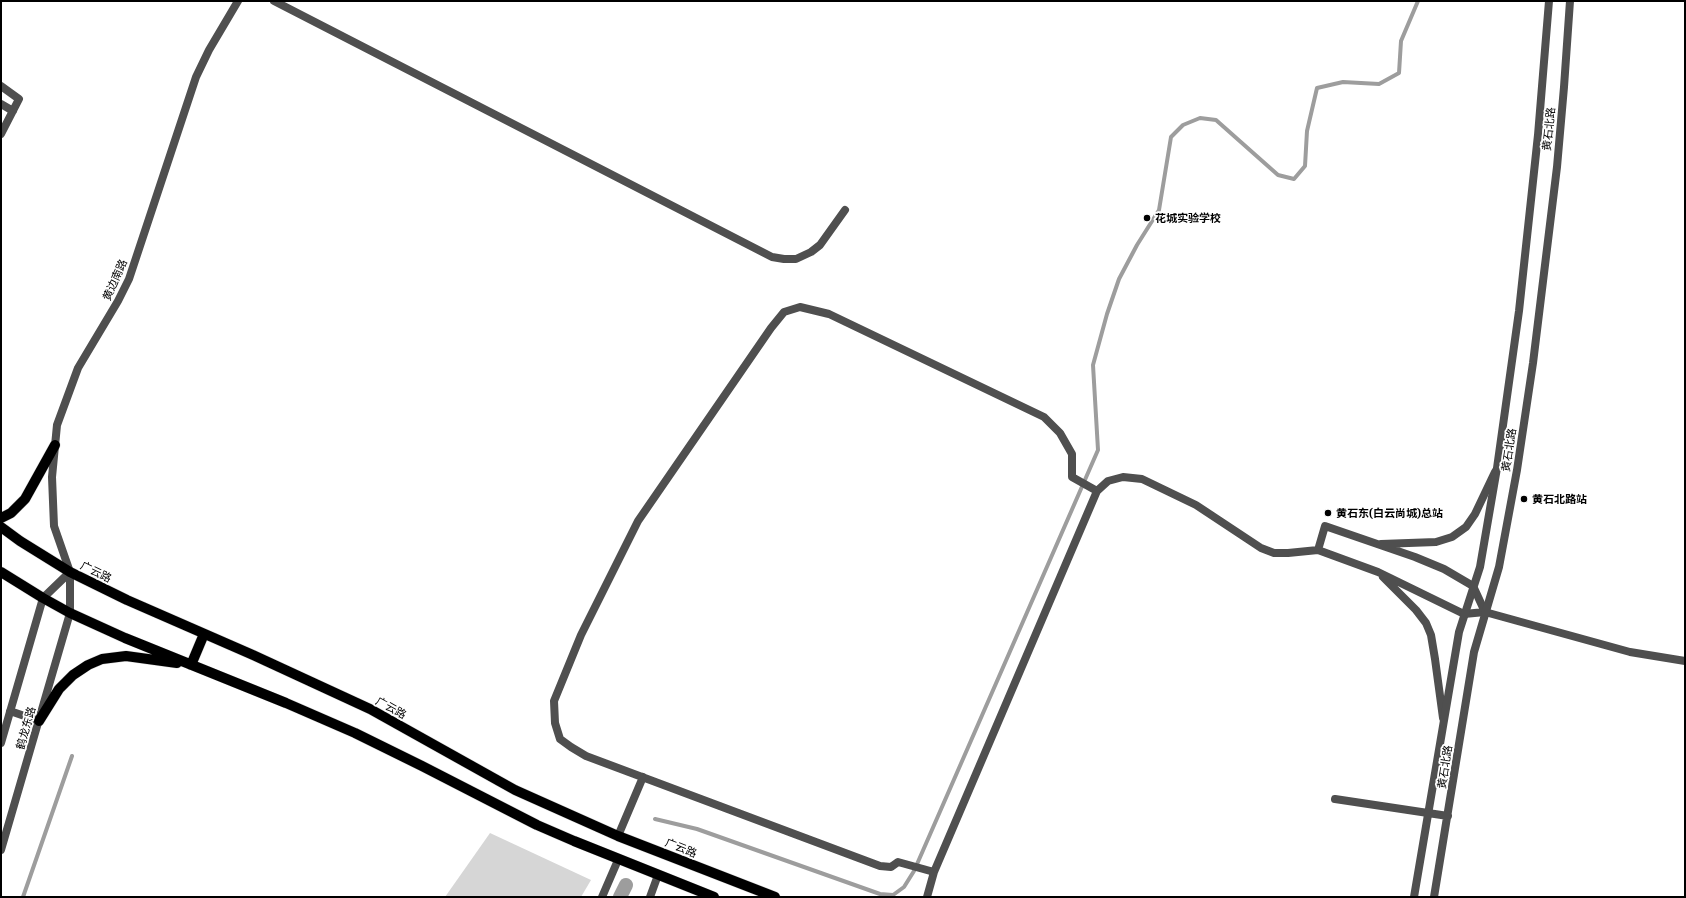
<!DOCTYPE html>
<html>
<head>
<meta charset="utf-8">
<style>
  body { margin:0 }
  #map { position:relative; width:1686px; height:898px; overflow:hidden; background:#fff; font-family:"Exo 2",sans-serif }
  canvas { display:block }
  .frame { position:absolute; inset:0; border:2px solid #000; pointer-events:none }
</style>
</head>
<body>
<div id="map">
<canvas width="1686" height="898"></canvas>
<div class="frame"></div>
</div>
<script>
const c = document.querySelector('canvas').getContext('2d');
c.lineJoin = 'round';
function fill(path, color) { c.fillStyle = color; c.fill(path, 'evenodd'); }
const toPath = rows => new Path2D(rows.map(r => 'M' + r).join(''));
function trace(path, color, width, dash) { c.strokeStyle = color; c.lineWidth = width; c.lineCap = dash ? 'butt' : 'round'; c.setLineDash(dash || []); c.stroke(path); }
function label(font, color, halo, rows, align = 'center') {
  c.font = font + ' "Exo 2","Noto Sans SC",sans-serif'; c.lineWidth = 3.5; c.setLineDash([]); c.textBaseline = 'middle'; c.strokeStyle = halo; c.fillStyle = color; for (const [text, x, y, turn = 0] of rows) {
    c.save(); c.translate(x, y); c.rotate((+turn || 0) * Math.PI / 180); c.textAlign = isNaN(turn) ? turn : align; if (halo) c.strokeText(text, 0, 0); c.fillText(text, 0, 0); c.restore();
  }
}
const green = toPath([
  [490,833,591,880,581,897,445,897]
]);
const stream = toPath([
  [655,819,697,829,880,894,893,895,904,887,914,871,1098,450,1093,365,1107,314,1119,279,1137,245,1159,210,1171,137,1183,125,1200,118,1216,120,1278,175,1294,179,1305,166,1307,131,1317,88,1343,82,1379,84,1399,73,1401,41,1418,1],
  [23,897,72,756]
]);
const canal = toPath([
  [620,897,626,885]
]);
const minor = toPath([
  [274,1,772,257,784,259,796,259,811,252,820,245,845,210],
  [1,86,19,99,1,134],
  [1,104,13,111],
  [1381,544,1436,542,1452,537,1466,527,1475,514,1495,472],
  [1318,550,1325,526,1415,557,1444,569,1473,586,1485,612],
  [1383,577,1416,610,1426,623,1431,635,1435,659,1443,718],
  [1335,799,1428,813],
  [618,836,643,777],
  [934,872,898,862,891,867,880,866,586,756,571,747,560,739,555,723,554,701,581,635,638,521,771,328,784,312,800,307,829,314,1044,417,1060,433,1072,454,1072,477,1097,491],
  [602,897,618,860],
  [650,897,658,875],
  [927,897,934,872,1097,491,1108,481,1123,477,1142,479,1196,505,1261,548,1274,553,1288,553,1318,550,1378,572,1464,614,1485,612,1630,652,1685,661]
]);
const tertiary = toPath([
  [10,711,39,721],
  [1,743,43,598,70,572],
  [1428,813,1448,816],
  [1,850,70,613,70,572,54,526,52,477,57,425,78,368,118,301,129,279,196,77,209,50,238,1],
  [1414,897,1459,632,1480,567,1497,468,1519,311,1538,135,1549,1],
  [1434,897,1474,652,1499,567,1517,470,1533,363,1557,167,1564,87,1570,1]
]);
const primary = toPath([
  [1,518,11,513,25,499,55,445],
  [1,527,20,541,70,572,127,600,253,655,370,709,515,790,618,836,775,897],
  [1,572,43,598,70,613,125,638,286,703,355,733,422,766,537,825,574,841,714,897],
  [191,665,204,634],
  [39,721,59,689,73,675,88,665,102,659,126,656,177,663]
]);
const markers = [
  [1147,218,4,"#000"],
  [1524,499,4,"#000"],
  [1328,513,4,"#000"]
];
const streetNames = [
  ["黄石北路",1549,129,-84],
  ["黄边南路",115,280,-66],
  ["黄石北路",1509,450,-81],
  ["广云路",96,572,26],
  ["广云路",391,708,29],
  ["鹤龙东路",26,728,-74],
  ["黄石北路",1445,767,-81],
  ["广云路",681,848,22]
];
const poiNames = [
  ["花城实验学校",1155,218],
  ["黄石北路站",1532,499],
  ["黄石东(白云尚城)总站",1336,513]
];
fill(green, '#d6d6d6');
trace(stream, '#9d9d9d', 4);
trace(canal, '#9d9d9d', 14);
trace(primary, '#dbdbdb', 11);
trace(minor, '#4f4f4f', 8);
trace(tertiary, '#4f4f4f', 8);
trace(primary, '#000', 10);
for (const [x, y, r, color] of markers) { const dot = new Path2D(); dot.arc(x, y, r, 0, 2 * Math.PI); c.fillStyle = color; c.fill(dot); trace(dot, '#fff', 1.5); }
label('11px', '#000', '#fff', streetNames);
label('bold 11px', '#000', '#fff', poiNames, 'left');
</script>
</body>
</html>
